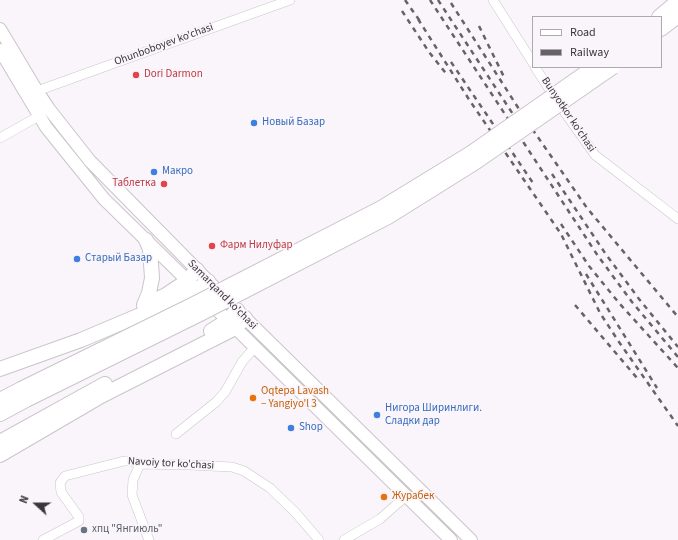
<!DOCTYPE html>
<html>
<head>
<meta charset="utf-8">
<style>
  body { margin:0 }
  #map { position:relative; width:678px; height:540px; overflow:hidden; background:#faf5fa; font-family:"Source Sans 3",sans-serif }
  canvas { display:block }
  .legend { position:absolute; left:532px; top:16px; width:130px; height:52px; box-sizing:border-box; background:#faf5fa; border:1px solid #ada9ad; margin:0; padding:5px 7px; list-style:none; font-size:12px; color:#393739 }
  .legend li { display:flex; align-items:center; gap:8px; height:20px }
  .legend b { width:20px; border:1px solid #ada9ad }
  .north { position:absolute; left:16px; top:484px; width:40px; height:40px; -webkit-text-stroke:3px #faf5fa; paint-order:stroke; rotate:291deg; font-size:11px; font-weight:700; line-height:16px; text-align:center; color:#393739 }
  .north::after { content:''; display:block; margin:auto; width:14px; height:18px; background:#393739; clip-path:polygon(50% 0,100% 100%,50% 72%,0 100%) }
</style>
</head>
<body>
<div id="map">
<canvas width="678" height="540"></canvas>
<ul class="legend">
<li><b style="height:5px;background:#fff"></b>Road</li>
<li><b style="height:5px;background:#666366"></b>Railway</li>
</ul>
<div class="north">N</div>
</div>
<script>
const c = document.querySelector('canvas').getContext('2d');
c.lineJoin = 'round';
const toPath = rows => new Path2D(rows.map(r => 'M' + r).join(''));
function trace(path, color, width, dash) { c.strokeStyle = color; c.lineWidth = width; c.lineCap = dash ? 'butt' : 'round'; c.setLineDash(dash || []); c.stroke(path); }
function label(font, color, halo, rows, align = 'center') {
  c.font = font + ' "Source Sans 3",sans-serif'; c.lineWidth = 3.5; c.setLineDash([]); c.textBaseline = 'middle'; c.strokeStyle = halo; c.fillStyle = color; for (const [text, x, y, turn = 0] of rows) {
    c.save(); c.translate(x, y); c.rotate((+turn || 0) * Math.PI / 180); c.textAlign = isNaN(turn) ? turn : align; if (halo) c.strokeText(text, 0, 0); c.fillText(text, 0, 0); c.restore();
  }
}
const street = toPath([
  [493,0,533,63],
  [535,67,558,103,595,155,678,219],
  [37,91,290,0],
  [0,138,39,116],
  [176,434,216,402,225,392,242,362,255,347],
  [140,464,133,480,132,495,149,540],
  [43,540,79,521,79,517,61,492,60,483,65,476,124,461,131,461,140,464,190,465,232,467,244,471,270,488,295,512,319,540],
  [344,540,380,519,406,496]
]);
const secondary = toPath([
  [0,29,37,91,49,109,90,161,214,287],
  [0,50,46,127,104,199,193,286],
  [208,301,451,540],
  [238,311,471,540]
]);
const primary = toPath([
  [659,17,678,1],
  [661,29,678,16],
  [153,301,166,295,184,283,197,270],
  [144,305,149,293,152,278,150,249,146,240],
  [211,331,227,321,237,310],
  [0,369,81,340,185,296,197,290,208,281],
  [0,400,21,389],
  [0,414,26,400],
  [0,442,105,384],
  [0,455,101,396,235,328,245,318]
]);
const rail = toPath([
  [405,0,422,24],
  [430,0,598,256,632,302,678,357],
  [438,0,526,134],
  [451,3,526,120,587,208,678,317],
  [402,11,429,52,448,76],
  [418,19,470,101,561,234,600,313,619,342,678,426],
  [479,26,504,77],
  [451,62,533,183],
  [552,174,605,253,639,299,678,347],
  [561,224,589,266,619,303,678,368],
  [586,274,657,388],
  [575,305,637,378]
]);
const primaryBridge = toPath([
  [21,389,194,304,381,208,471,153,594,67],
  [26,400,202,313,388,217,476,162,613,67]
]);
const markers = [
  [136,75,4,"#e0444e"],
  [254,123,4,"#3f7fe0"],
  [154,172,4,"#3f7fe0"],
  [164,184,4,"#e0444e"],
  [212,246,4,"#e0444e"],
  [77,259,4,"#3f7fe0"],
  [253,398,4,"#e8710a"],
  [377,415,4,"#3f7fe0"],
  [291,428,4,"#3f7fe0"],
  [384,497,4,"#e8710a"],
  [84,530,4,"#6b7280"]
];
const streetNames = [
  ["Ohunboboyev ko'chasi",164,45,-20],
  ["Bunyotkor ko'chasi",568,115,56],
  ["Samarqand ko'chasi",222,295,45],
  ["Navoiy tor ko'chasi",171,464,3]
];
const healthNames = [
  ["Dori Darmon",144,75],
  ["Таблетка",156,184,"right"],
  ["Фарм Нилуфар",220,246]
];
const shopNames = [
  ["Новый Базар",262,123],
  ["Макро",162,172],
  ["Cтарый Базар",85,259],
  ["Нигора Ширинлиги.",385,409],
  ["Сладки дар",385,422],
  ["Shop",299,428]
];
const foodNames = [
  ["Oqtepa Lavash",261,392],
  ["– Yangiyo'l 3",261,405],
  ["Журабек",392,497]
];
const worshipNames = [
  ["хпц \"Янгиюль\"",92,530]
];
trace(street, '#cac5ca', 10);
trace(secondary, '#cac5ca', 14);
trace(primary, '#cac5ca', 16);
trace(street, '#fff', 9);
trace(secondary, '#fff', 12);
trace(primary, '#fff', 14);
trace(rail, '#666366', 2.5, [5, 5]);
trace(primaryBridge, '#cac5ca', 16, []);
trace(primaryBridge, '#fff', 14);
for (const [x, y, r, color] of markers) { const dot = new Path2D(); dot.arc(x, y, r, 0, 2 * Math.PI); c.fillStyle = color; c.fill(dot); trace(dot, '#faf5fa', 1.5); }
label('11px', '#393739', '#faf5fa', streetNames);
label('11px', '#be3a42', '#faf5fa', healthNames, 'left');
label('11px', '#366cbe', '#faf5fa', shopNames, 'left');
label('11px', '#c56008', '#faf5fa', foodNames, 'left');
label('11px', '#5b616d', '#faf5fa', worshipNames, 'left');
</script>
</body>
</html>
